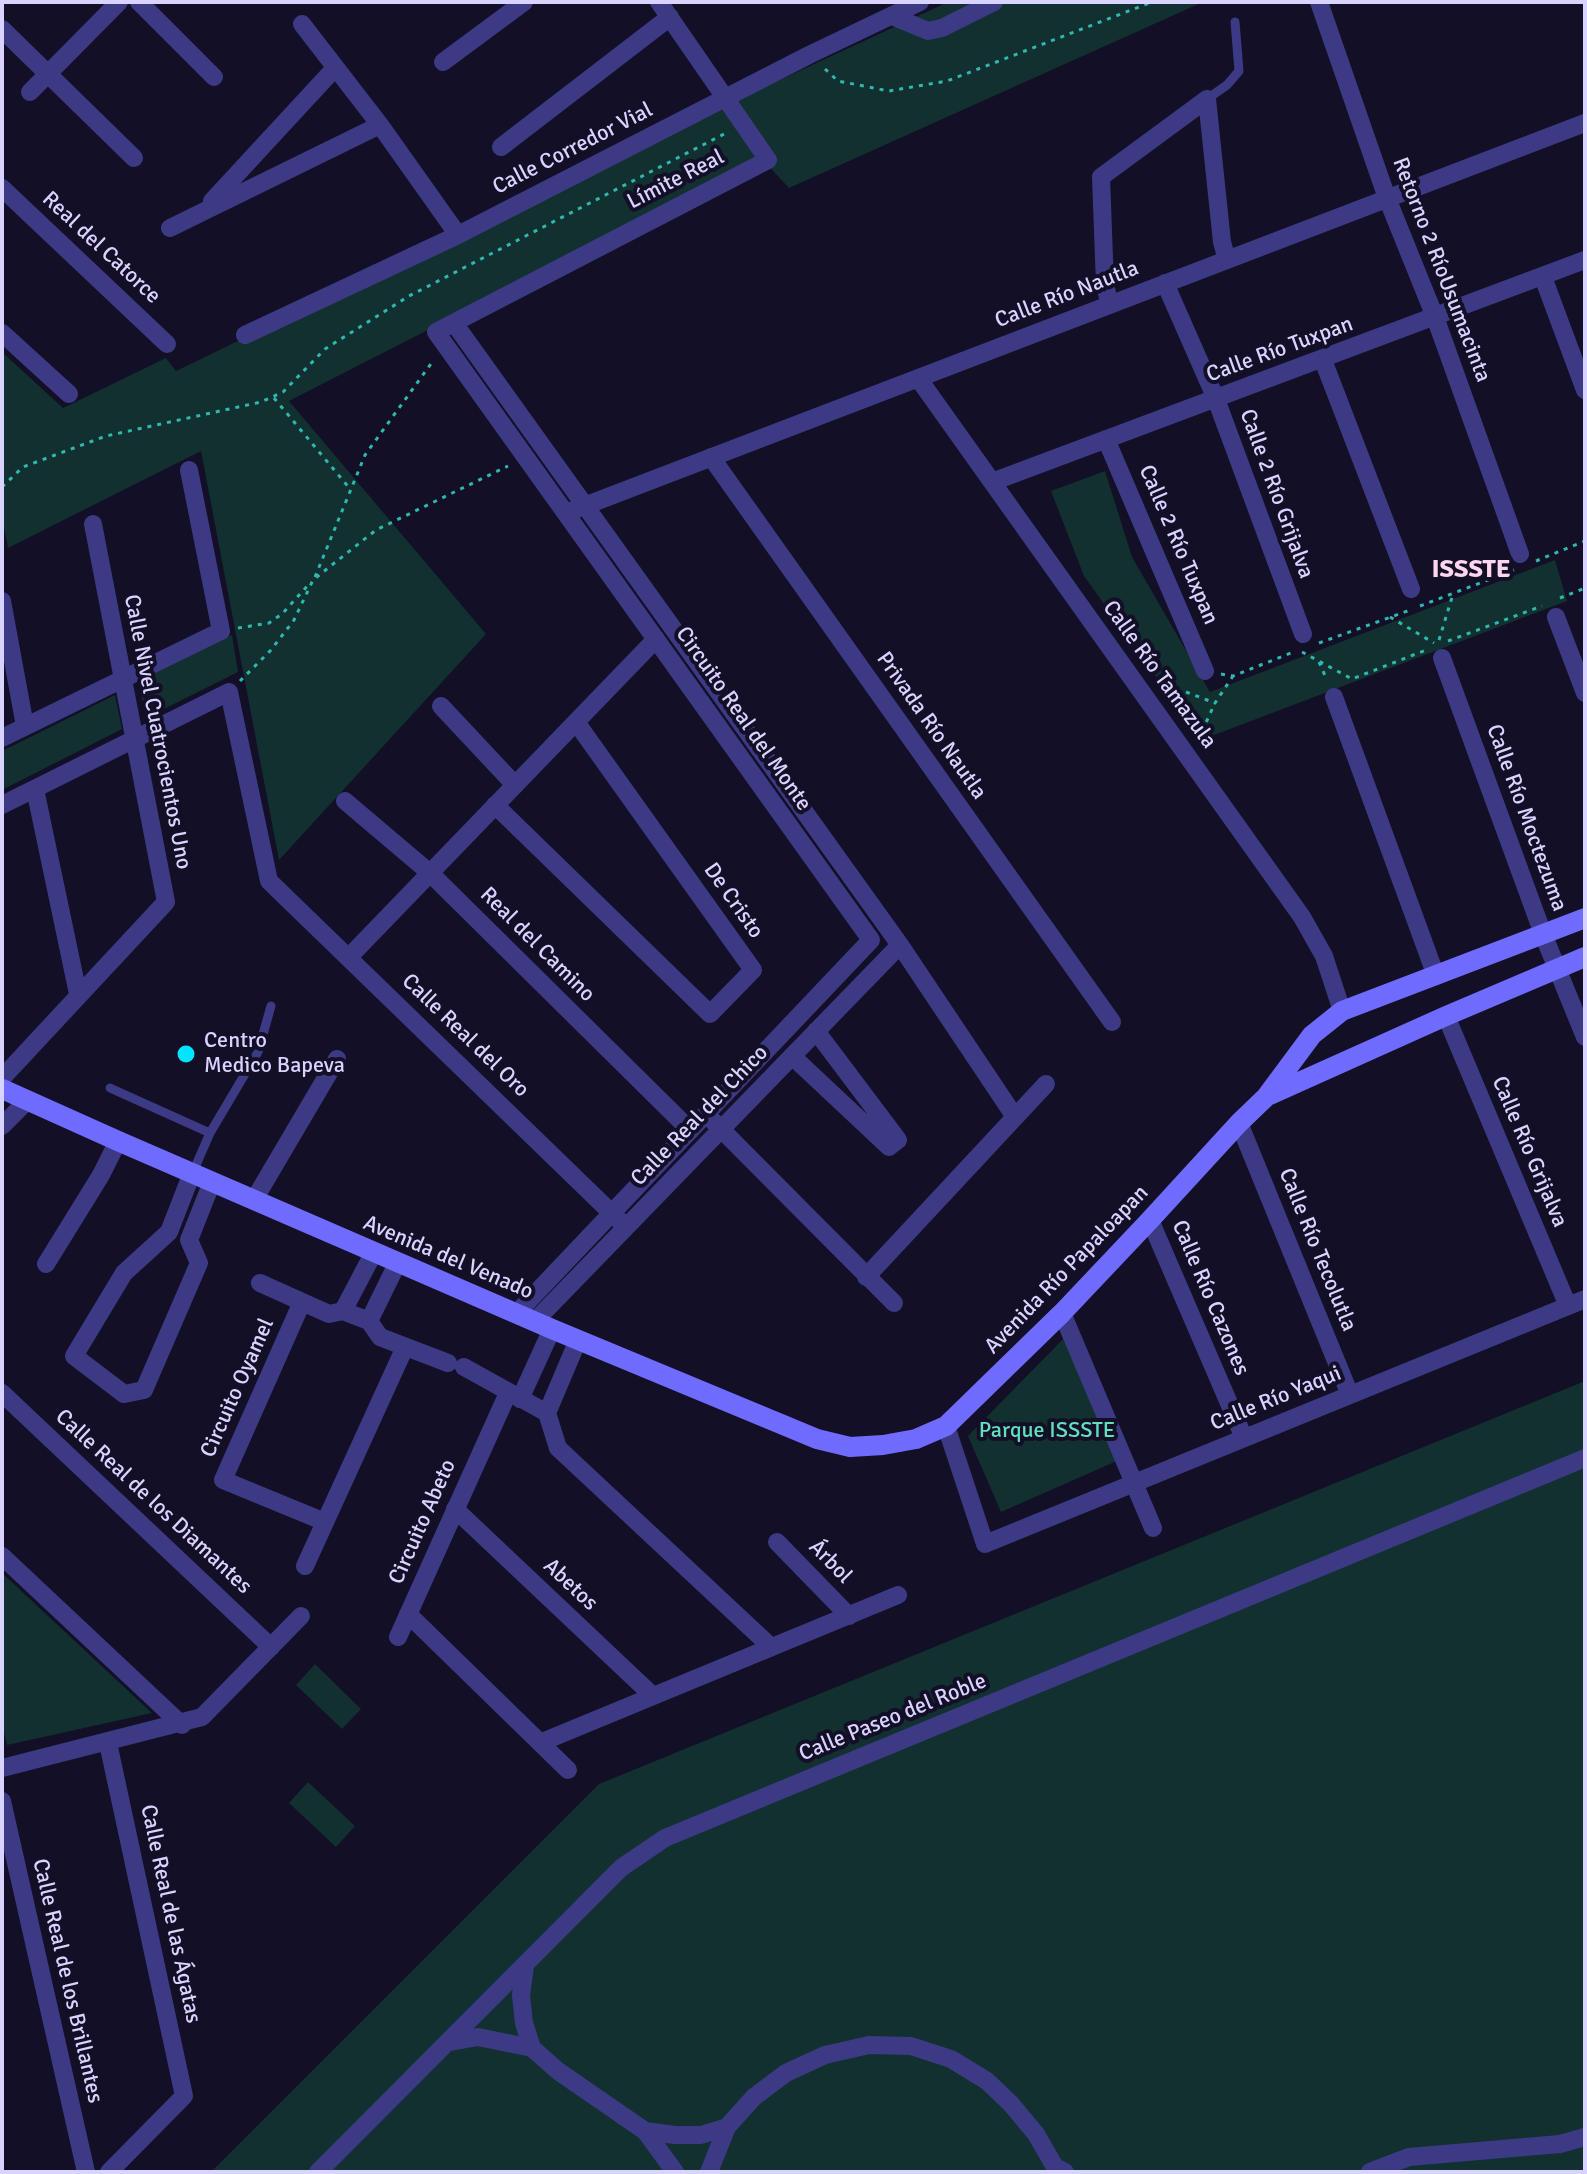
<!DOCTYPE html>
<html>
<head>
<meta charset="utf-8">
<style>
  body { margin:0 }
  #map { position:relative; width:1587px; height:2174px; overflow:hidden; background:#130f26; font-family:Signika,sans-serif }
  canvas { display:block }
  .frame { position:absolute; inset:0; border:4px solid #d9d4ff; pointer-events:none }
</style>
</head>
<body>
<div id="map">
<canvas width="1587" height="2174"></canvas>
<div class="frame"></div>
</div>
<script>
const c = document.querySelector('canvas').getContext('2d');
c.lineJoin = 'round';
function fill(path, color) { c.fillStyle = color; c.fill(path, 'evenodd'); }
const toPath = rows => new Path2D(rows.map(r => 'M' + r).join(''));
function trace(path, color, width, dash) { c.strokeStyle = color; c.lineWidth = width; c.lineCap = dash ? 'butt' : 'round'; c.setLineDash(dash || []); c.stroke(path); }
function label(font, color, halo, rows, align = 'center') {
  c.font = font + ' Signika,sans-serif'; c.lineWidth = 8; c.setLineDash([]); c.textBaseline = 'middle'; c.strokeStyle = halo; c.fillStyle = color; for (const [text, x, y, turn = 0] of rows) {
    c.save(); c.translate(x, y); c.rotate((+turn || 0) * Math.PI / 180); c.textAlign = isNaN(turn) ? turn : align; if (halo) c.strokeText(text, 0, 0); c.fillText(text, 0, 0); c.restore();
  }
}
const green = toPath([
  [948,2,1203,2,789,188,762,159,289,401,486,634,279,860,201,451,8,548,2,518,2,352,63,408,166,358,176,371,728,104],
  [1105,471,1132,557,1210,692,1555,560,1567,601,1201,740,1084,576,1051,491],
  [232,635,238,672,146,718,138,681],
  [115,695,122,729,2,790,2,751],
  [1065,1337,1119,1460,1001,1512,968,1436],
  [1585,1381,1585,2172,211,2172,599,1784],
  [2,1573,152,1713,7,1745,2,1723],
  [315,1664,361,1709,342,1729,296,1685],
  [308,1782,355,1826,336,1847,289,1803]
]);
const path = toPath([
  [825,69,838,81,889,91,947,81,1152,2],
  [274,398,351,490],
  [2,487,23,467,106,436,261,402,283,392,325,349,409,296,726,133],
  [1536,561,1585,541],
  [315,577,365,455,433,361],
  [1560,598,1585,588],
  [1420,606,1514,570],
  [1390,617,1434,643],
  [238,628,269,623,282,614,310,583],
  [1439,640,1453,594],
  [1448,641,1542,606],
  [1319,643,1413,609],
  [1302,652,1352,679,1426,650],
  [1319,662,1327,680],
  [1221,674,1233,676,1296,651],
  [240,681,271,650,294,620,313,580,376,530,508,466],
  [1170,704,1186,692,1215,703,1233,676],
  [1193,736,1203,729,1215,703]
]);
const lane = toPath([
  [1207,99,1227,85,1239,71,1235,22],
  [110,1088,210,1133],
  [193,1172,210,1133,258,1052,271,1006]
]);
const street = toPath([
  [139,2,214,77],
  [1319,2,1387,198,1435,317,1520,554],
  [892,16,928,31,942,28,994,2],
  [302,24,380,125,458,235],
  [2,29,134,158],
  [443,62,524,2],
  [30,92,119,2],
  [1207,99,1222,242,1227,260],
  [501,147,670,17],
  [2,188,167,344],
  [212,201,335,68],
  [170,228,380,125],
  [1543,277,1585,390],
  [1165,283,1216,399,1303,634],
  [1110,305,1105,285,1101,177,1207,99],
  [454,323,900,945,1015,1117],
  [2,333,69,394],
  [245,335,458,235,809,55,920,2],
  [1323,360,1411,589],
  [918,378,1302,917,1324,956,1342,1011],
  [1106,439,1205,671],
  [711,457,1112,1022],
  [992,482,1585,260],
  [566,513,1585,123],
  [2,601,25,726],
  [1556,617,1585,693],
  [1442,658,1543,934,1585,1037],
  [1334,697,1436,976],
  [441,706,515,785],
  [2,738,221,631,189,470],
  [35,789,78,994],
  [345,801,430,873,690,1130],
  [2,805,229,692,269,881,626,1227],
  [495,805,710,1014,753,970,576,722],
  [349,957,656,639],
  [1446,1016,1568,1306],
  [792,1056,889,1147,898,1140,816,1031],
  [2,1078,166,902,93,524],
  [713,1121,894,1303],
  [1239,1123,1350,1395],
  [2,1126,28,1100],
  [192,1173,169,1232,124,1273,74,1356,124,1394,144,1390,199,1263,189,1240,212,1182],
  [254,1200,337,1059],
  [1150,1220,1244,1438],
  [46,1264,101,1175,118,1141],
  [866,1277,1046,1084],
  [260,1283,329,1314,343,1311,369,1321,380,1337,448,1363],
  [302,1302,223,1480,325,1522],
  [343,1311,374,1252],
  [1062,1313,1153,1528],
  [516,1314,871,940,436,332,768,160,659,2],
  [369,1321,398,1262],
  [535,1321,900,945],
  [464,1367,547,1413,558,1448,770,1646],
  [2,1393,271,1647],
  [520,1399,552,1329],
  [547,1413,578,1340],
  [946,1426,985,1544,1585,1299],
  [455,1509,653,1696],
  [777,1542,849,1616],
  [2,1556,182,1725],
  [305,1566,405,1347],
  [408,1614,568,1770],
  [398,1637,508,1393],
  [542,1742,898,1595],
  [108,1743,184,2096,109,2172],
  [2,1768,202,1717,301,1616],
  [2,1801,86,2172],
  [525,1966,521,1995,524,2023,532,2048],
  [450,2042,478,2037,532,2048,558,2071,645,2131,675,2172],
  [645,2131,675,2135,701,2135,727,2127],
  [318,2172,621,1868,665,1838,1585,1458],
  [709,2172,727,2127,754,2097,786,2073,825,2055,869,2045,911,2046,951,2059,987,2081,1011,2104,1036,2134,1055,2167,1065,2172],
  [1370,2172,1409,2157,1560,2144,1585,2137]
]);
const secondary = toPath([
  [2,1089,118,1141,552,1329,817,1439,850,1447,883,1445,916,1439,946,1426,1062,1313,1150,1220,1239,1123,1266,1097,1312,1035,1342,1011,1585,918],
  [1270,1095,1446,1016,1585,957]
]);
const markers = [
  [186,1054,10,"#00e5ff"]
];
const streetNames = [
  ["Calle Corredor Vial",573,149,-27],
  ["Límite Real",676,180,-27],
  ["Real del Catorce",101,248,43],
  ["Retorno 2 RíoUsumacinta",1441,270,69],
  ["Calle Río Nautla",1067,295,-21],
  ["Calle Río Tuxpan",1280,350,-20],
  ["Calle 2 Río Grijalva",1276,494,70],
  ["Calle 2 Río Tuxpan",1178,545,67],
  ["Calle Río Tamazula",1159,675,54],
  ["Circuito Real del Monte",743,719,55],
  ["Privada Río Nautla",931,726,55],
  ["Calle Nivel Cuatrocientos Uno",157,732,79],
  ["Calle Río Moctezuma",1526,818,70],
  ["De Cristo",733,901,55],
  ["Real del Camino",537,945,45],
  ["Calle Real del Oro",465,1036,44],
  ["Calle Real del Chico",700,1116,-46],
  ["Calle Río Grijalva",1529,1152,67],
  ["Calle Río Tecolutla",1317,1250,68],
  ["Avenida del Venado",448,1258,23],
  ["Avenida Río Papaloapan",1067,1270,-46],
  ["Calle Río Cazones",1210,1298,67],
  ["Circuito Oyamel",238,1388,-66],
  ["Calle Río Yaqui",1276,1399,-22],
  ["Calle Real de los Diamantes",153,1502,43],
  ["Circuito Abeto",423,1522,-66],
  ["Árbol",830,1562,46],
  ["Abetos",570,1585,43],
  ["Calle Paseo del Roble",893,1718,-22],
  ["Calle Real de las Ágatas",170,1914,78],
  ["Calle Real de los Brillantes",67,1981,77]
];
const poiNames = [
  ["Centro",204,1041],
  ["Medico Bapeva",204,1066]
];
const parkNames = [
  ["Parque ISSSTE",1047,1431]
];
const quarterNames = [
  ["ISSSTE",1471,570]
];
fill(green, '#12302f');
trace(path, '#2fb8b0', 3, [4, 6]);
trace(lane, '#3d3a85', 9);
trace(street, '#3d3a85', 18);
trace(secondary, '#6f6bff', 20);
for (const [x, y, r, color] of markers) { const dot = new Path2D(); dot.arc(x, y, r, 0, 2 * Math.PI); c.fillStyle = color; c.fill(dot); trace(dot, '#130f26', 3); }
label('22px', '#d9d4ff', '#130f26', streetNames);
label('22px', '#d9d4ff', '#130f26', poiNames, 'left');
label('22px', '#5fe0c0', '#130f26', parkNames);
label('bold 26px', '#ffd6f0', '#130f26', quarterNames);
</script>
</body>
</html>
